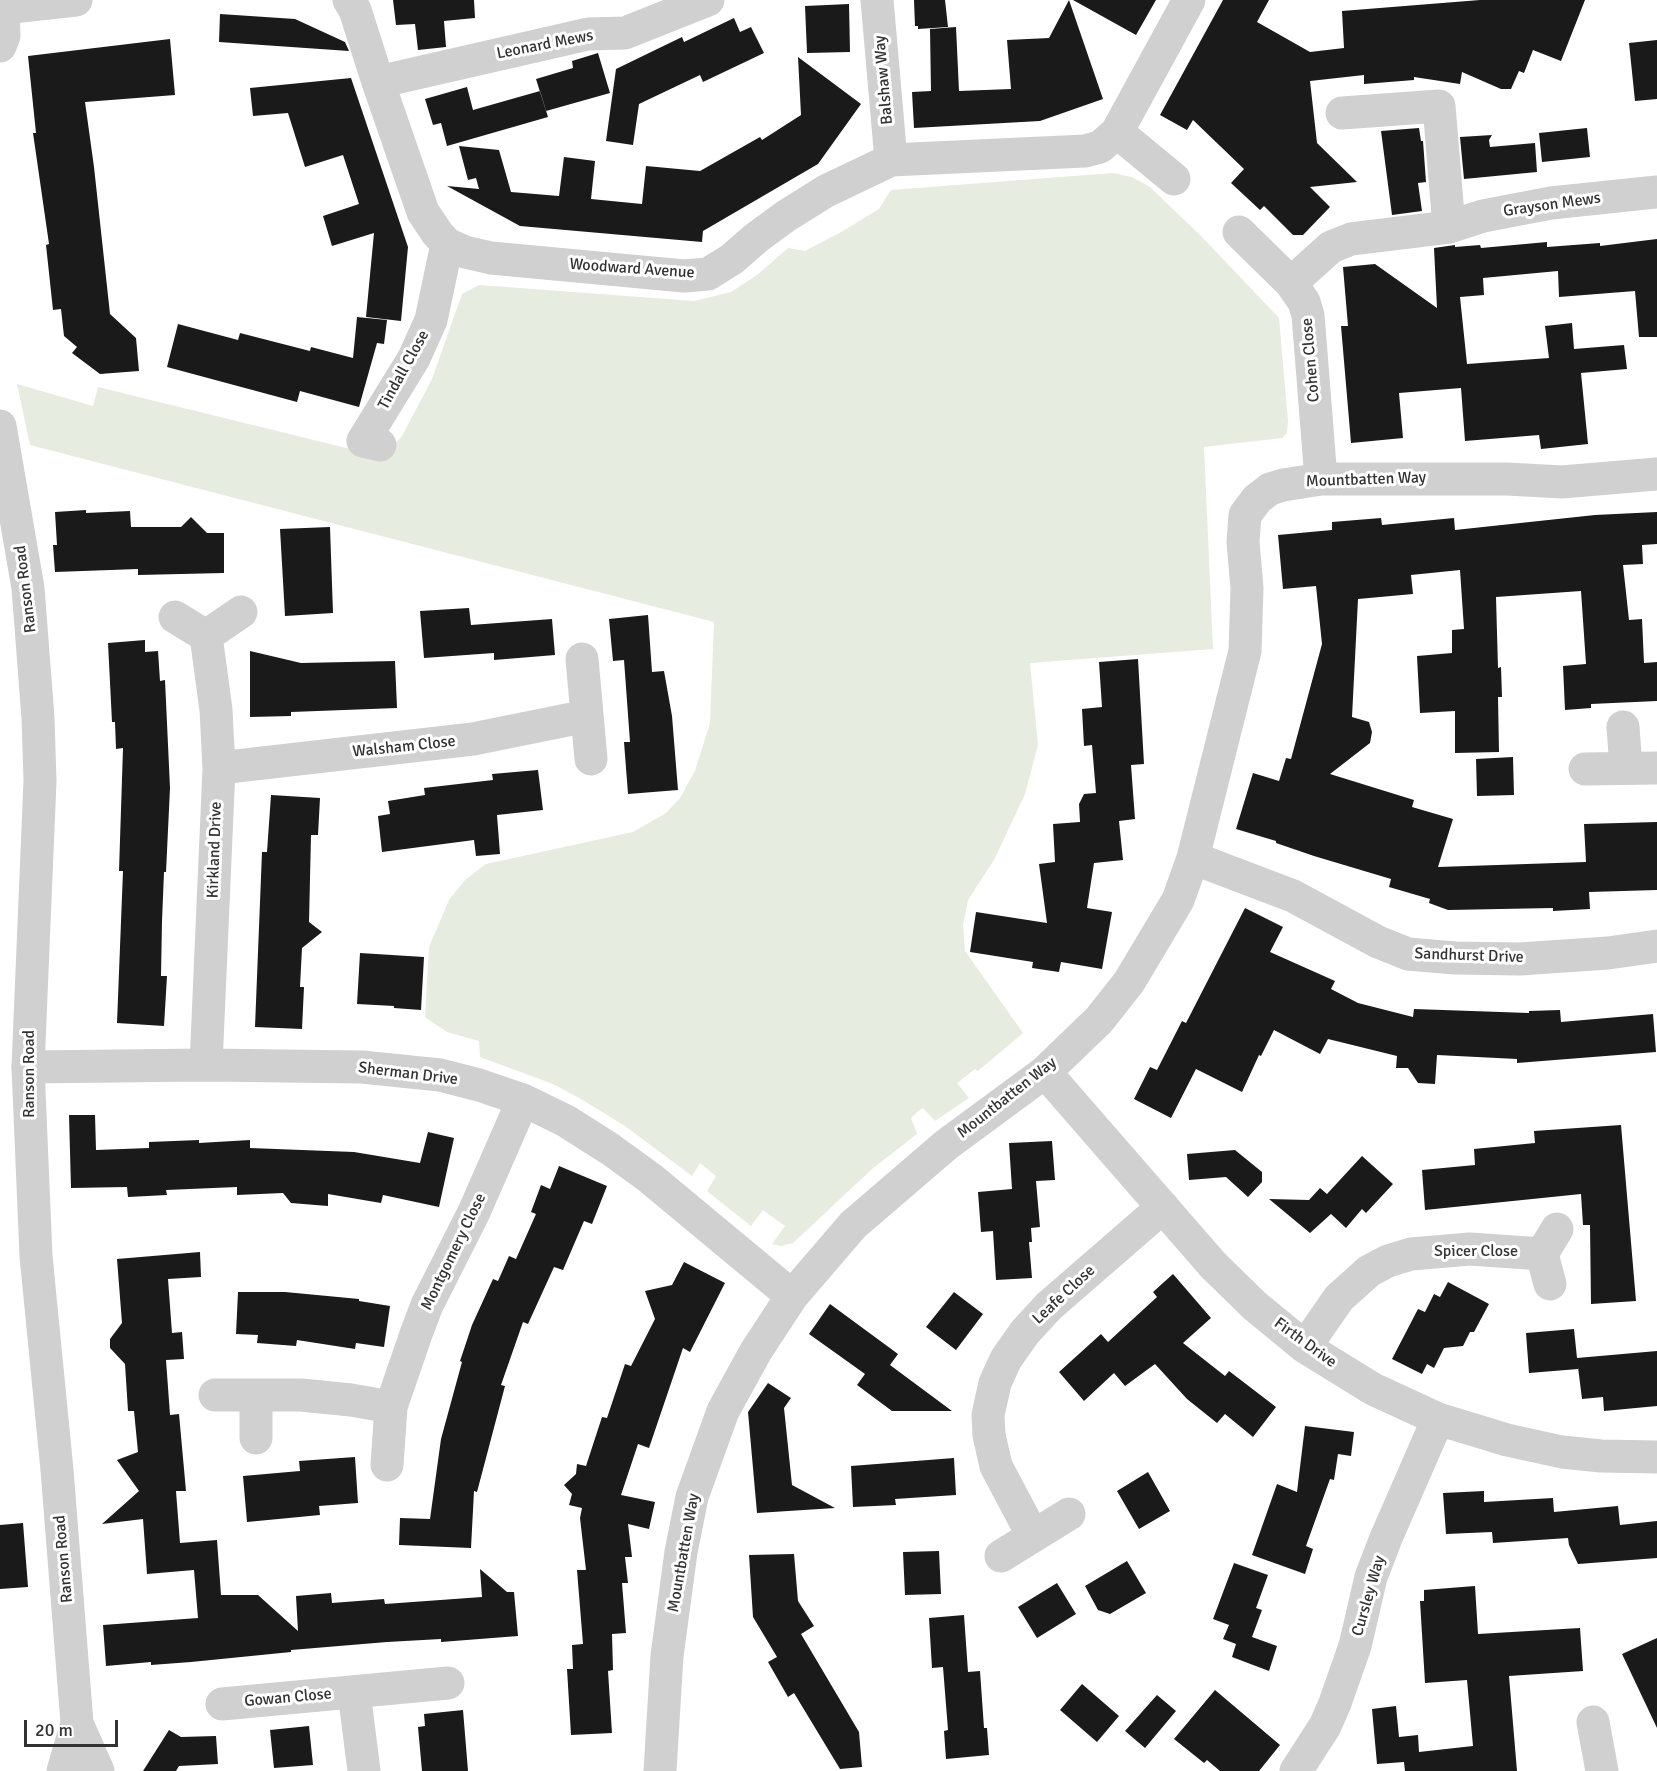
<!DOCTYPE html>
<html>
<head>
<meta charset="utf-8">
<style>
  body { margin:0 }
  #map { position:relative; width:1657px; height:1771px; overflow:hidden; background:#fff; font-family:Signika,sans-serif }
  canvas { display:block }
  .scale { position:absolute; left:24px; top:1720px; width:94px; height:27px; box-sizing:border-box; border:3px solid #333; border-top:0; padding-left:8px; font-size:18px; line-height:21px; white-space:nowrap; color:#333; -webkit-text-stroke:4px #fff; paint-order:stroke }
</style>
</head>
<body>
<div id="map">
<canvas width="1657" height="1771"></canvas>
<div class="scale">20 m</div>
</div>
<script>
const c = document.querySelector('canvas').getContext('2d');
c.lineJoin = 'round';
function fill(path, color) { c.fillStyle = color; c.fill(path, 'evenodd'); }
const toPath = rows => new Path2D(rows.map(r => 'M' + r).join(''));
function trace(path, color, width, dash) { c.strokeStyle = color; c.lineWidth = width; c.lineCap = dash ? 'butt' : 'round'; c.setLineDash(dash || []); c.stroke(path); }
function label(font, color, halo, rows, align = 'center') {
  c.font = font + ' Signika,sans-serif'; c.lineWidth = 6; c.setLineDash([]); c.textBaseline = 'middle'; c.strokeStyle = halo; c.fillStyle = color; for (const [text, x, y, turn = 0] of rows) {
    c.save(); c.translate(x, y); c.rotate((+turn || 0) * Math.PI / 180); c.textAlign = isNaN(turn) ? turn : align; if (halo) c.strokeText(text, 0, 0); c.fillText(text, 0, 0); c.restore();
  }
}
const green = toPath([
  [1113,173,1132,177,1150,187,1201,236,1279,318,1288,421,1287,433,1282,438,1204,447,1213,649,1030,663,1038,745,1025,794,994,860,968,900,963,925,965,951,1023,1033,978,1071,975,1069,957,1083,969,1098,935,1121,923,1108,918,1111,911,1118,917,1134,872,1169,793,1243,781,1246,772,1244,785,1226,763,1210,751,1226,707,1191,716,1176,700,1163,692,1176,625,1126,581,1099,553,1084,480,1057,479,1041,447,1032,425,1017,429,947,449,900,465,880,486,864,633,832,666,813,680,798,695,771,710,723,714,622,30,445,17,384,93,406,98,387,383,457,402,436,432,379,462,294,479,285,694,301,731,292,757,275,788,248,805,251,843,231,879,209,891,190]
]);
const building = toPath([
  [393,0,474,0,475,18,444,21,446,47,418,50,415,24,396,25],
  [914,0,945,0,948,27,918,29,918,26,915,26],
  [1069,0,1103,99,1040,121,914,128,912,92,931,91,930,29,956,27,959,91,1011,89,1007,40,1049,38],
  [1073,0,1156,0,1136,35],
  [1223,0,1269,0,1257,22,1310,52,1344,48,1342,11,1480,0,1585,0,1561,61,1533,50,1524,73,1519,71,1511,89,1501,89,1462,72,1460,84,1414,77,1414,80,1364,84,1364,75,1310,81,1317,143,1357,182,1310,187,1330,207,1303,235,1293,235,1264,206,1260,210,1231,183,1244,169,1193,120,1187,130,1160,115],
  [849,4,850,52,807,53,805,6],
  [220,14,295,19,345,42,349,51,219,42],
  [734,18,740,32,751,27,764,53,703,82,700,75,639,104,633,145,606,141,616,69,682,37,684,42],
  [170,39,175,95,85,102,94,167,110,314,136,338,139,371,100,374,72,353,77,347,64,336,61,309,53,310,46,245,49,244,33,133,36,133,28,56],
  [1657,40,1657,99,1635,101,1629,43],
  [598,53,610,93,546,111,536,79,573,68,572,61],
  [798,57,861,104,818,164,703,231,702,242,520,226,447,186,479,189,476,178,468,180,459,146,499,150,511,192,559,196,564,157,595,161,591,199,642,204,646,166,700,171,760,137,762,140,801,115],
  [351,78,408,247,401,321,366,317,374,233,332,246,323,216,359,204,343,155,305,167,288,113,253,116,250,88],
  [467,87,473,110,540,91,548,117,447,146,441,123,433,125,425,99],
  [1419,128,1421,141,1423,141,1426,182,1418,183,1422,211,1392,215,1381,131],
  [1587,128,1590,157,1542,162,1539,133],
  [1492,135,1489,140,1490,147,1535,143,1537,172,1464,179,1460,137],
  [1657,239,1657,337,1639,337,1635,291,1559,297,1558,271,1483,278,1484,295,1460,297,1467,364,1549,358,1545,326,1572,323,1574,349,1624,345,1627,369,1581,373,1588,444,1541,449,1539,435,1465,441,1461,388,1399,393,1403,438,1351,443,1341,326,1348,326,1343,267,1375,264,1437,308,1434,248,1455,245,1455,247,1480,245,1481,248,1547,242,1547,247,1600,243,1600,246],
  [357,317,387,320,384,344,377,343,359,407,300,391,297,402,167,367,178,324,238,340,240,333,310,351,311,347,353,358],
  [86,510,86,513,130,511,131,527,181,527,191,517,207,533,224,533,224,573,138,575,138,569,55,572,53,545,57,545,55,512],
  [1657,512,1657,544,1642,545,1643,564,1623,565,1629,620,1642,619,1644,663,1657,662,1657,701,1591,704,1591,708,1565,710,1563,666,1586,664,1581,591,1496,597,1498,668,1501,667,1502,697,1498,697,1499,752,1455,753,1455,711,1420,713,1417,656,1452,653,1452,630,1464,629,1460,570,1411,575,1413,594,1358,599,1352,717,1369,722,1372,732,1370,743,1330,774,1414,800,1412,807,1453,819,1438,867,1586,862,1584,824,1657,822,1657,890,1589,892,1590,909,1553,911,1553,908,1448,910,1429,903,1430,899,1389,887,1391,879,1314,856,1276,843,1276,841,1236,829,1253,773,1279,781,1286,758,1291,759,1322,644,1316,586,1283,589,1278,535,1332,530,1332,522,1381,518,1382,525,1454,518,1455,530,1595,515],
  [330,527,333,613,285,616,280,529],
  [469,608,471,625,552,619,555,655,494,660,494,653,424,658,420,611],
  [648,615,652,672,664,671,672,716,678,790,628,794,624,742,630,742,624,660,613,661,609,619],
  [145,640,145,652,158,651,160,681,165,680,170,788,166,872,164,872,162,921,161,976,167,976,164,1026,117,1023,123,871,119,871,123,748,116,749,115,722,112,722,108,643],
  [250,651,301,663,395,661,397,708,291,712,291,716,250,717],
  [1138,659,1144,764,1131,765,1135,819,1119,821,1123,860,1094,863,1087,908,1112,912,1102,969,1061,962,1059,972,1032,968,1033,962,970,952,976,912,1047,923,1039,864,1055,862,1053,824,1080,822,1079,804,1084,794,1096,793,1092,745,1084,746,1082,709,1102,707,1099,662],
  [1513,757,1514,795,1477,796,1476,759],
  [538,770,543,810,497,815,500,854,476,856,474,840,382,852,378,816,390,814,388,801,425,795,424,788,493,780,492,774],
  [271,795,320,798,318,835,311,835,309,922,322,932,302,948,300,987,304,987,302,1029,255,1027,262,852,267,852],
  [1245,908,1283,927,1270,952,1335,981,1331,989,1358,1003,1413,1017,1414,1009,1529,1013,1529,1011,1560,1010,1561,1022,1653,1014,1656,1052,1517,1063,1517,1059,1437,1055,1435,1084,1418,1083,1408,1068,1396,1068,1397,1056,1328,1039,1320,1054,1274,1030,1261,1056,1259,1055,1242,1092,1196,1069,1171,1118,1134,1099,1150,1067,1157,1070,1182,1021,1186,1023],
  [360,953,424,957,421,1010,394,1008,394,1006,357,1004],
  [69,1115,95,1115,96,1150,149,1148,149,1142,199,1140,199,1143,250,1140,250,1148,354,1152,420,1163,428,1132,454,1138,439,1207,383,1195,381,1203,328,1194,328,1206,291,1203,283,1193,237,1195,237,1187,166,1190,167,1195,128,1197,127,1187,71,1188],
  [1621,1125,1636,1301,1591,1304,1590,1225,1583,1225,1581,1194,1425,1210,1422,1170,1475,1165,1474,1149,1535,1143,1534,1131],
  [1052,1141,1055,1180,1036,1181,1040,1227,1031,1228,1032,1242,1029,1242,1032,1278,996,1280,993,1231,981,1232,978,1192,1012,1189,1009,1143],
  [1235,1150,1262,1172,1262,1182,1248,1197,1226,1177,1189,1180,1187,1154],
  [1362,1156,1393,1184,1366,1213,1362,1209,1346,1228,1331,1214,1310,1233,1269,1199,1309,1200,1320,1188,1327,1194],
  [559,1166,607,1186,592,1224,584,1221,563,1270,554,1267,528,1324,523,1322,501,1385,505,1386,477,1492,474,1491,471,1548,399,1545,400,1518,430,1519,441,1439,462,1362,460,1361,472,1325,493,1279,498,1281,509,1256,516,1259,536,1214,531,1212,541,1185,550,1189],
  [200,1252,201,1277,168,1279,172,1333,182,1332,184,1359,166,1360,170,1415,179,1414,186,1491,176,1491,180,1543,217,1540,221,1595,258,1595,298,1631,296,1596,331,1593,332,1603,384,1599,385,1604,482,1597,480,1569,507,1592,514,1592,518,1636,441,1642,441,1639,387,1642,291,1650,291,1652,191,1662,151,1665,151,1662,106,1666,103,1625,198,1618,194,1570,147,1574,143,1519,102,1524,139,1491,117,1460,138,1452,134,1411,128,1411,125,1364,110,1348,110,1339,122,1323,117,1259],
  [684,1262,725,1283,690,1352,683,1348,649,1448,638,1444,621,1495,655,1502,649,1529,628,1524,632,1557,625,1557,628,1583,622,1583,626,1633,612,1634,613,1670,608,1671,612,1733,571,1735,567,1669,573,1669,572,1645,583,1644,577,1570,586,1570,580,1518,582,1508,569,1505,572,1494,564,1485,576,1474,577,1464,586,1466,602,1417,607,1418,625,1364,631,1366,655,1319,645,1291,672,1285],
  [1173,1274,1211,1318,1183,1343,1225,1376,1229,1371,1276,1407,1253,1437,1225,1414,1217,1423,1187,1399,1155,1364,1125,1386,1114,1373,1084,1401,1059,1372,1101,1334,1108,1342,1157,1297,1153,1292],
  [1448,1282,1489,1304,1474,1332,1470,1332,1463,1346,1444,1348,1434,1368,1427,1364,1422,1374,1392,1359,1418,1309,1425,1312,1434,1294,1440,1297],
  [238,1292,285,1292,359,1299,359,1301,390,1306,384,1347,356,1343,355,1349,297,1340,296,1346,257,1343,258,1335,236,1334],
  [954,1292,983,1314,956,1350,926,1327],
  [830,1304,898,1354,890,1365,952,1411,892,1411,857,1385,865,1374,809,1334],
  [1574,1329,1577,1358,1657,1351,1657,1406,1604,1411,1603,1397,1582,1399,1578,1367,1578,1369,1529,1373,1526,1333],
  [768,1383,791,1398,784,1408,792,1485,835,1508,757,1513,748,1412],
  [1305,1426,1354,1432,1351,1456,1338,1454,1334,1480,1330,1479,1306,1546,1313,1549,1305,1574,1252,1555,1277,1484,1297,1492],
  [355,1457,358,1503,319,1506,320,1515,247,1522,243,1476,300,1471,299,1461],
  [954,1458,956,1495,895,1499,896,1505,853,1507,851,1466],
  [1148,1472,1170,1511,1139,1529,1117,1491],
  [1484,1491,1484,1502,1553,1498,1554,1512,1618,1506,1620,1525,1657,1521,1657,1558,1578,1564,1569,1545,1568,1538,1493,1543,1492,1532,1446,1534,1443,1493],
  [23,1523,28,1587,0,1589,0,1525],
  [939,1551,941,1594,905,1595,903,1552],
  [794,1554,798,1601,814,1626,801,1634,859,1732,862,1767,840,1769,794,1693,788,1697,768,1662,777,1657,753,1617,749,1555],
  [1127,1561,1146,1593,1110,1614,1098,1610,1085,1586],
  [1234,1563,1268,1575,1256,1608,1262,1610,1252,1637,1277,1646,1269,1671,1232,1657,1236,1644,1223,1639,1229,1625,1213,1619],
  [1057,1583,1076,1614,1037,1638,1018,1607],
  [1475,1586,1478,1634,1580,1628,1583,1671,1509,1676,1517,1771,1405,1771,1404,1762,1377,1764,1372,1709,1396,1706,1399,1737,1418,1735,1419,1752,1473,1746,1467,1680,1425,1683,1420,1601,1424,1601,1424,1590],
  [964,1615,968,1672,980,1671,984,1728,987,1728,989,1755,946,1759,944,1731,948,1730,943,1667,932,1668,929,1618],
  [1657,1638,1657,1728,1622,1654],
  [1082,1684,1119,1716,1097,1742,1060,1710],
  [1215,1690,1280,1745,1259,1771,1220,1771,1207,1760,1204,1763,1174,1739],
  [1157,1695,1176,1711,1145,1748,1125,1731],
  [463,1710,468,1771,422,1771,418,1727,425,1726,424,1714],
  [309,1726,313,1765,274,1768,270,1730],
  [169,1730,181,1737,216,1736,218,1764,179,1766,176,1771,143,1771]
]);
const minor = toPath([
  [349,0,355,10,378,82,423,212,437,233,447,244,465,252,491,258,684,276,708,274,732,259,756,238,786,216,826,191,891,160,1085,151,1100,147,1117,132,1189,0],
  [877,0,891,160],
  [3,8,76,0],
  [378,82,588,34,625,33,708,0],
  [1342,113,1439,106,1449,227],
  [1117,132,1174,179],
  [1239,232,1291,283,1304,302,1308,315,1321,479],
  [1291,283,1331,247,1351,239,1449,227,1483,216,1551,203,1657,192],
  [380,445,363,441,414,358,431,320,447,244],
  [175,617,206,636,241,612],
  [582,659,591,759],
  [1623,727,1626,768],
  [219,768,473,739,587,716],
  [1585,769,1657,768],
  [1193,858,1293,896,1378,942,1408,954,1455,958,1520,959,1608,953,1657,946],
  [206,1065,219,768,216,710,206,636],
  [28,1067,206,1065,362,1067,440,1075,479,1085,523,1100,566,1121,610,1149,650,1178,792,1296],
  [1045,1072,1213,1265,1255,1306,1305,1347,1373,1389,1438,1419,1507,1440,1562,1452,1601,1456,1657,1457],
  [1550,1284,1542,1254,1557,1229],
  [1305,1347,1339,1298,1369,1271,1388,1261,1411,1254,1470,1249,1542,1254],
  [215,1395,301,1395,351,1400,391,1407],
  [256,1395,256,1438],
  [387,1465,391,1407,416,1334,427,1305,474,1212,523,1100],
  [1033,1536,996,1466,989,1435,988,1415,995,1383,1006,1359,1025,1332,1049,1306,1163,1207],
  [1001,1556,1069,1514],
  [354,1692,364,1771],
  [222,1704,448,1683],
  [1593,1722,1602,1771],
  [660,1771,667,1656,681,1552,692,1497,723,1411,756,1351,792,1296,853,1225,946,1145,1045,1072,1099,1020,1129,982,1178,900,1193,858,1245,651,1247,588,1243,542,1245,515,1257,499,1270,489,1283,485,1321,479,1507,479,1562,482,1657,474],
  [1296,1771,1325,1726,1335,1703,1355,1646,1371,1577,1386,1538,1438,1419]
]);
const tertiary = toPath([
  [0,46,4,36,3,8,0,0],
  [0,426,28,588,38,718,40,781,28,1067,36,1256,57,1470,77,1723,98,1771],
  [63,1771,77,1723]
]);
const streetNames = [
  ["Leonard Mews",545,45,-11],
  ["Balshaw Way",884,80,-95],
  ["Grayson Mews",1552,205,-8],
  ["Woodward Avenue",632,269,4],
  ["Cohen Close",1311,360,-95],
  ["Tindall Close",404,370,-61],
  ["Mountbatten Way",1366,480,-2],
  ["Ranson Road",26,589,-97],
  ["Walsham Close",404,747,-6],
  ["Kirkland Drive",215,850,-88],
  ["Sandhurst Drive",1469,956,2],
  ["Ranson Road",30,1074,-90],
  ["Sherman Drive",408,1074,7],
  ["Mountbatten Way",1007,1098,-38],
  ["Montgomery Close",454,1252,-64],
  ["Spicer Close",1476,1252],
  ["Leafe Close",1064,1295,-43],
  ["Firth Drive",1305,1343,36],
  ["Mountbatten Way",684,1553,-80],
  ["Ranson Road",64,1559,-95],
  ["Cursley Way",1369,1596,-74],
  ["Gowan Close",288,1698,-5]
];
fill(green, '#e6ecdf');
fill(building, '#1a1a1a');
trace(minor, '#d0d0d0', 33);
trace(tertiary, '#d0d0d0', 33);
label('16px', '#333', '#fff', streetNames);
</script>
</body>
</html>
